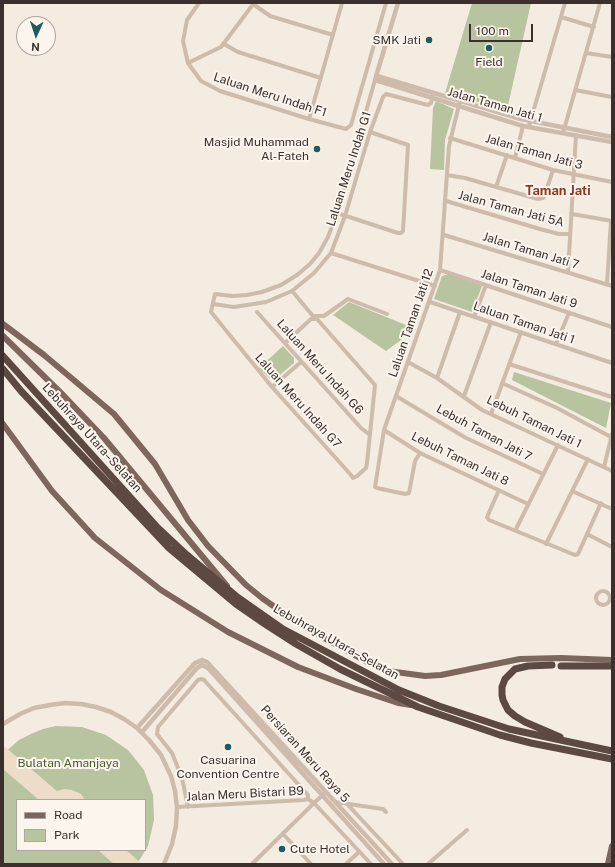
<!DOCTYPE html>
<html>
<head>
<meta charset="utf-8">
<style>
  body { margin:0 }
  #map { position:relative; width:615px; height:867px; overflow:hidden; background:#f4ebe1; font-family:"Public Sans",sans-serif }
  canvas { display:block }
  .frame { position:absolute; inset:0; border:4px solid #3b302b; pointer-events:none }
  .legend { position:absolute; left:16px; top:799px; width:130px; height:52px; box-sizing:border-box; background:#fbf5ee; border:1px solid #aea6a0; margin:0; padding:5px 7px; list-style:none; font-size:12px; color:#3b302b }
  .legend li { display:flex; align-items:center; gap:8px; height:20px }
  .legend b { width:20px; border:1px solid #aea6a0 }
  .north { position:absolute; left:16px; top:16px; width:40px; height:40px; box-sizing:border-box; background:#fbf5ee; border:1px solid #aea6a0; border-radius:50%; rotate:183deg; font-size:11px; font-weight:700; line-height:16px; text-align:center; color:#3b302b }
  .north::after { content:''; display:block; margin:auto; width:14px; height:18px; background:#1f5a5e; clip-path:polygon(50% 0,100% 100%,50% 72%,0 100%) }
  .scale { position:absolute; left:469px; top:24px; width:64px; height:18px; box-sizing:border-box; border:2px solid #3b302b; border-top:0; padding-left:5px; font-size:12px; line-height:14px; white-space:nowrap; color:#3b302b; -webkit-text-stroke:3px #fbf5ee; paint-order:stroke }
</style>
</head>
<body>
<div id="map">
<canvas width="615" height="867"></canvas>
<div class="frame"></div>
<ul class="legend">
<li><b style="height:5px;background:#7d675c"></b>Road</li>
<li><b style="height:11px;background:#b8c4a0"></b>Park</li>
</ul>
<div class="north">N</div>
<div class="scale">100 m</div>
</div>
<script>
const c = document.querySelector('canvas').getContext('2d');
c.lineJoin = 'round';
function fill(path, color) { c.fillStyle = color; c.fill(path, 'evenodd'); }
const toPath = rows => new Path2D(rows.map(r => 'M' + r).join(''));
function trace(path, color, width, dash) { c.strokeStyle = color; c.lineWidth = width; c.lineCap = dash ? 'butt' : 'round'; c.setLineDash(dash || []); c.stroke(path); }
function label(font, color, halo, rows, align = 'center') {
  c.font = font + ' "Public Sans",sans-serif'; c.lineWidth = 4; c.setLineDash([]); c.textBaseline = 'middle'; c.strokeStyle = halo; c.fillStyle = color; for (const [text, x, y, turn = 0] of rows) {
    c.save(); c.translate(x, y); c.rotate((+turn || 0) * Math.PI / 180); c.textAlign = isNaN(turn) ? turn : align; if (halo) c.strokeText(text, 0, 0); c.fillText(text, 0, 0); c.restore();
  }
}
const green = toPath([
  [472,3,531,3,507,110,445,93],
  [436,101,454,109,445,140,444,170,430,169,433,108],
  [449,274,482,286,472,312,434,299,442,276],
  [349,302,416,329,386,351,333,315],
  [283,346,294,358,294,363,274,380,270,379,259,368],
  [514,372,611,403,606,428,512,380],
  [56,726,82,727,106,735,128,750,144,770,153,795,154,820,148,846,137,864,3,864,3,754,19,740,31,734,43,729],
  [17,800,145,800,145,850,17,850]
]);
const plaza = toPath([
  [4,746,57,791,64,789,72,790,81,794,85,800,39,800,3,769,3,748],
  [98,850,126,850,142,864,114,864]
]);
const minor = toPath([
  [199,3,187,20,183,41,188,63,201,81,220,91,309,119,346,129,351,125,386,3],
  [253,4,270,16,333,35],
  [561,17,594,27],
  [224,44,238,52,321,78],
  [586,53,612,57],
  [188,63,221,47,254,3],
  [575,90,612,97],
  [309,119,342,3],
  [529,126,565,3],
  [563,133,600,3],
  [450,138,553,170,612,182],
  [515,158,523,126],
  [447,175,465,178,538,199,543,198,545,194,553,170],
  [496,187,507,155],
  [446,201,540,229,559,234,570,234],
  [337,213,398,233,401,233,403,231,408,145,370,132],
  [572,214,612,221],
  [444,235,612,286],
  [331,253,435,286],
  [440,270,612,327],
  [568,272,576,135],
  [607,284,611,221],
  [292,291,313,316,324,316,348,299,387,314],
  [430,302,612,363],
  [213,304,234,307,266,302,292,291,314,273,331,253,345,216,370,132,383,97,386,94,390,95,428,105,431,103,433,95],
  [257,312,361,428,370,435],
  [474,317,486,285],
  [285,343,311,319,317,319,375,385,367,463,366,468,357,476,353,478,351,475,272,387,211,312,215,294,232,296,247,295,262,292,281,285,297,275,310,264,319,253,328,237,337,213,375,80],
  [556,344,569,313],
  [408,362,437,378,482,410,612,471],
  [509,364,612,397],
  [437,378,460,312],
  [502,383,557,408,611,437],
  [272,387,301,362],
  [396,396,466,438,543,474],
  [464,396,491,322],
  [491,414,521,332],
  [384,430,420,453,528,504],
  [420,453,415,461,409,493,405,494,377,488,375,487,384,430,440,270,449,146,460,101],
  [604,467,612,434],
  [499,490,487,517,489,520,575,555,578,554,601,503],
  [572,491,612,509],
  [516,531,517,527,558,445],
  [587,534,612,547],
  [546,544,588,459],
  '596 598a7 7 0 1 1 14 0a7 7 0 1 1-14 0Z',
  [335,802,383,809,386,812],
  [347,804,403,864],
  [177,807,304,800,308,799,314,803,371,864],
  [188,807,182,778,172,753,157,734,158,727,198,680,201,679,204,680,308,795,308,799],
  [283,834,311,864],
  [252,864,314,803,325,793],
  [346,864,359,852],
  [428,864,467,830]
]);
const tertiary = toPath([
  [398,3,375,80,523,126,612,142],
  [377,76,521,119,612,137],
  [202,660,207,662,392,864],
  [202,665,208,668,384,864],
  [3,724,20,714,34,708,50,705,65,703,81,704,96,707,111,712,124,719,137,728,149,740,161,755,171,776,175,791,177,807,176,826,172,844,164,864],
  [137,728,195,663,202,660],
  [142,732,197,668,202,665]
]);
const primary = toPath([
  [3,324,44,355,114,414,155,464,188,520,208,546,246,585,262,598,293,620,315,633,367,662,388,671,425,676,441,675,520,659,561,658,612,660],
  [3,336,64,396,104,438,227,586],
  [3,424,52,491,95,538,161,590,228,632,298,667,356,689,398,703,411,705],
  [608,864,612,846]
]);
const motorway = toPath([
  [3,356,158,528,187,555,236,596,283,629,399,690,439,706,509,729,612,751],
  [3,369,21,391,169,548,236,604,265,624,296,644,340,669,418,707,500,735,531,743,612,759],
  [552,665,528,666,515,669,505,679,502,687,502,695,503,700,508,710,515,716,525,722,560,737],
  [561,666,612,666]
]);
const markers = [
  [429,40,4,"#1f5a5e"],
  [489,48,4,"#1f5a5e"],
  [317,149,4,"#1f5a5e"],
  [228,747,4,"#1f5a5e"],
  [282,849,4,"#1f5a5e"]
];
const poiNames = [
  ["SMK Jati",421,40],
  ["Field",489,62,"center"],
  ["Masjid Muhammad",309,142],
  ["Al-Fateh",309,156],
  ["Casuarina",228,760,"center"],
  ["Convention Centre",228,774,"center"],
  ["Cute Hotel",290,849,"left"]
];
const streetNames = [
  ["Laluan Meru Indah F1",270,95,18],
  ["Jalan Taman Jati 1",495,105,16],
  ["Jalan Taman Jati 3",534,152,16],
  ["Laluan Meru Indah G1",349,169,-72],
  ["Jalan Taman Jati 5A",511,209,15],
  ["Jalan Taman Jati 7",531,251,17],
  ["Jalan Taman Jati 9",529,289,18],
  ["Laluan Taman Jati 12",411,323,-71],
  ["Laluan Taman Jati 1",524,323,19],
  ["Laluan Meru Indah G6",320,367,48],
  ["Laluan Meru Indah G7",298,401,48],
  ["Lebuh Taman Jati 1",534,422,26],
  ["Lebuh Taman Jati 7",484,433,28],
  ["Lebuhraya Utara–Selatan",92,438,48],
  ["Lebuh Taman Jati 8",460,459,26],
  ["Lebuhraya Utara–Selatan",336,642,29],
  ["Persiaran Meru Raya 5",305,754,48],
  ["Jalan Meru Bistari B9",245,794,-3]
];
const parkNames = [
  ["Bulatan Amanjaya",68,763]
];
const neighbourhoodNames = [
  ["Taman Jati",558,191]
];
fill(green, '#b8c4a0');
fill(plaza, '#ecdcc8');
trace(minor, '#cdbbac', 4);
trace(tertiary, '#cdbbac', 4.5);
trace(primary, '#7d675c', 6);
trace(motorway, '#5c4a42', 7);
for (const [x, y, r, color] of markers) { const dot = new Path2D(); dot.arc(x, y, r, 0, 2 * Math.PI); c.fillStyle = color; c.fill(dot); trace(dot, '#fbf5ee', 1.5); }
label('12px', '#3b302b', '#fbf5ee', poiNames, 'right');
label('12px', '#3b302b', '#fbf5ee', streetNames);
label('12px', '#4a5a2e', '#fbf5ee', parkNames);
label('bold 13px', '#8c3b22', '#fbf5ee', neighbourhoodNames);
</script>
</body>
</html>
